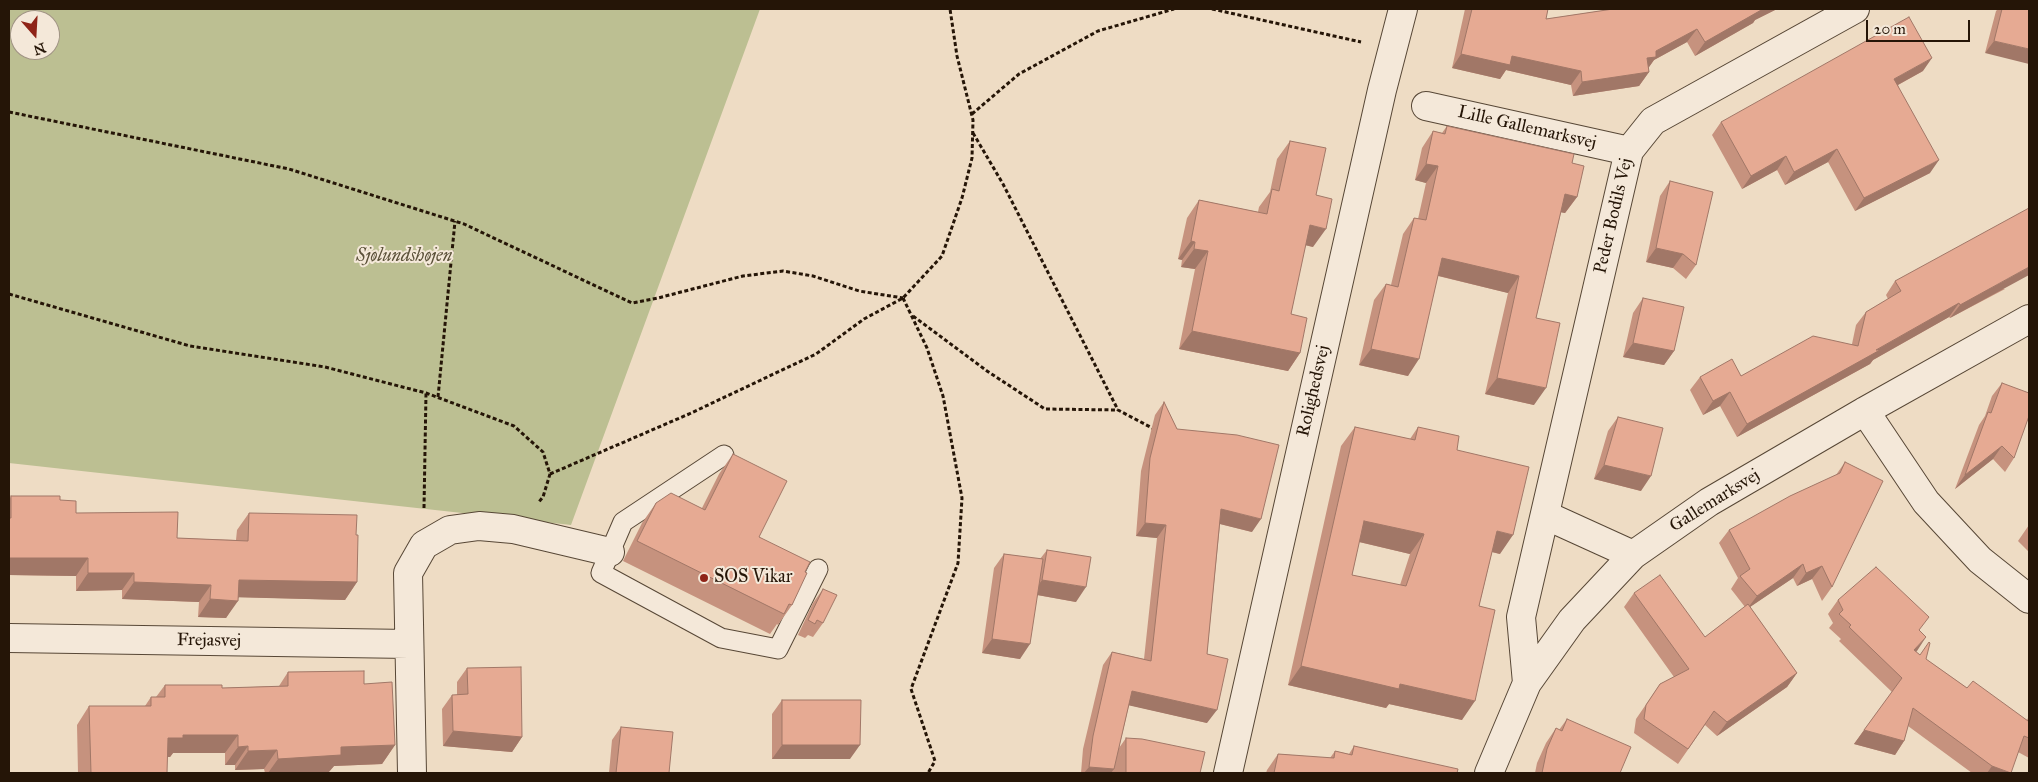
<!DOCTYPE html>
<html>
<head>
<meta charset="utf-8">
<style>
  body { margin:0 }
  #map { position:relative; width:2038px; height:782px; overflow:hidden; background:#eedcc4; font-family:"IM FELL Great Primer",serif }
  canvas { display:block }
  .frame { position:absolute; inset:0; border:10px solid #251507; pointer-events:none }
  .north { position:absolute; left:10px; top:10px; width:50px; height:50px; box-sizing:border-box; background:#f4e8d9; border:1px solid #a19485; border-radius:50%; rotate:161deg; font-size:14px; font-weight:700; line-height:20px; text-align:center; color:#251507 }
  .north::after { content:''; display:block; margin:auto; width:18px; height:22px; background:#8f2418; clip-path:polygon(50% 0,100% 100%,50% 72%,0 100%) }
  .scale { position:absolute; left:1866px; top:20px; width:104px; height:22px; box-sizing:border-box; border:2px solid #251507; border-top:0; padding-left:6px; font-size:15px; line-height:18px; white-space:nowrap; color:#251507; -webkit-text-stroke:4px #f4e8d9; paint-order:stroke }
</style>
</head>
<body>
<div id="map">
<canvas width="2038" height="782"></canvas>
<div class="frame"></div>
<div class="north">N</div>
<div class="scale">20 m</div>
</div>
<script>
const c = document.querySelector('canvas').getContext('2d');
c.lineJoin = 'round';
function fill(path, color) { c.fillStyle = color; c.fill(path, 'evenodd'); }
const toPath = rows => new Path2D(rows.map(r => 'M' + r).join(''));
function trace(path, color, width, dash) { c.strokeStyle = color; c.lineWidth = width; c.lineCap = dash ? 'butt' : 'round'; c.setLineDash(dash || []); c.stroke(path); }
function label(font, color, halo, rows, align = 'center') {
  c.font = font + ' "IM FELL Great Primer",serif'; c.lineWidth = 4; c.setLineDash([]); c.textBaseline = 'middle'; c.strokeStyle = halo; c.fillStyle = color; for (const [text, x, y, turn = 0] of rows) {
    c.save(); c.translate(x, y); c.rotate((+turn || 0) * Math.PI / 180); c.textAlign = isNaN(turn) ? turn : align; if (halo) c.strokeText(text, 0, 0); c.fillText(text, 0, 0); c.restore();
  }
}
const green = toPath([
  [9,9,760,9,571,525,9,463],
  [20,20,50,20,50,50,20,50]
]);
const path = toPath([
  [1212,9,1361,42],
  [9,112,289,169,464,224,632,303,658,298,743,276,783,271,813,276,859,291,903,298],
  [972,114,1019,74,1098,31,1174,9],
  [973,133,1003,184,1118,410,1154,429],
  [9,294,190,346,325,367,426,393,514,426,543,452,550,474,543,497,538,503],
  [903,298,927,348,943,396,962,498,958,563,911,689,935,761,928,773],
  [913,316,987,371,1045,409,1118,410],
  [438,397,455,221],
  [550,474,689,414,816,354,864,319,903,298,942,256,962,198,972,158,973,120,957,56,950,9],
  [424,508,426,393]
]);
const lane = toPath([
  [724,455,623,522,601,573,721,638,778,649,818,569]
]);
const street = toPath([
  [1426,106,1629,151],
  [1865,411,1926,502,1980,560,2029,599],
  [1545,515,1633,555],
  [9,638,409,644],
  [1527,683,1521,617,1629,151,1653,121,1855,9],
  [412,773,408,573,424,545,450,530,479,526,513,529,610,552],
  [1228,773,1382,90,1403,9],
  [1489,773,1527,683,1572,620,1633,555,1709,502,1865,411,2029,319]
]);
const wall = toPath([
  [1465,9,1548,9,1546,19,1613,9,1777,9,1755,20,1753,23,1695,56,1687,42,1654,60,1648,68,1649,72,1639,86,1573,96,1571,85,1506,70,1500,79,1452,68],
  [1998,9,2029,9,1985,53,1996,11],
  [1923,71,1898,85,1930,173,1855,211,1828,162,1785,185,1777,170,1742,189,1712,135,1721,122],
  [1447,126,1572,163,1577,197,1565,213,1561,212,1536,318,1534,405,1485,394,1508,293,1438,276,1408,376,1359,365,1374,300,1386,284,1391,285,1403,234,1414,218,1418,219,1426,183,1415,180,1422,148,1433,131,1442,133],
  [1290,141,1316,195,1313,247,1305,245,1291,314,1300,353,1288,371,1179,349,1195,269,1181,267,1182,260,1178,259,1187,218,1199,200,1258,212,1259,207,1270,192,1277,159],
  [1670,181,1696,265,1686,279,1673,268,1646,262,1660,196],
  [1895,281,2005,289,1950,318,1949,317,1873,360,1870,364,1737,437,1720,406,1703,415,1690,390,1700,377,1741,376,1852,344,1856,325,1866,312,1888,299,1886,295],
  [1643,298,1674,351,1664,365,1623,357,1633,313],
  [2002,383,2014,458,2005,472,1993,459,1955,489,1979,425,1985,416,1992,396],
  [1164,402,1177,429,1252,532,1220,524,1207,654,1207,723,1129,705,1119,748,1126,738,1200,773,1081,773,1083,749,1103,665,1112,652,1144,659,1157,538,1136,536,1141,471,1155,415],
  [1618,417,1641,491,1594,479,1608,431],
  [1355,427,1410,439,1418,427,1457,450,1500,554,1492,552,1479,606,1462,720,1389,704,1386,708,1288,685,1341,446],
  [1359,542,1410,554,1400,585,1352,575],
  [733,454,759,537,805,572,792,605,778,625,777,624,770,634,623,561,642,523,656,503,702,508,719,474],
  [1845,462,1832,587,1822,601,1812,579,1797,586,1793,578,1750,607,1797,673,1787,687,1717,736,1705,725,1678,764,1634,733,1636,719,1660,684,1674,677,1624,607,1634,593,1705,637,1745,607,1731,589,1738,578,1719,543,1729,530,1836,475],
  [11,496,60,500,76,513,177,538,236,540,237,530,249,513,356,535,357,582,345,600,239,597,226,618,198,617,199,602,122,599,122,590,76,591,76,576,9,575,9,500],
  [2029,525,2029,552,2018,541],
  [1047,550,1076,602,1037,595,1020,659,982,653,994,568,1004,554,1040,559],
  [823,589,823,623,813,637,808,635,805,638,798,635,813,603],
  [1838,600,1920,631,1916,652,1967,688,2027,720,2029,716,2029,758,2018,752,2010,773,1972,773,1908,726,1904,741,1895,755,1854,744,1892,692,1839,641,1841,639,1829,628,1833,623,1828,614],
  [467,668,522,737,512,752,443,746,442,709,452,695,457,695,457,682],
  [288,672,364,684,395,745,382,764,334,766,328,773,265,773,264,769,235,770,235,765,225,765,225,753,173,753,170,757,167,757,167,773,78,773,77,725,89,706,145,706,151,697,156,697,165,685,222,688,279,686],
  [782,700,850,759,772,759,772,714],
  [1567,719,1620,773,1535,773,1537,763,1546,743,1556,728,1559,730],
  [621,727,669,773,609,773,612,740],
  [1354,746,1457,773,1266,773,1267,770,1278,754,1330,758,1335,751,1349,754]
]);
const shadedWall = toPath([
  [1761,9,1777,9,1755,20,1753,23,1695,56,1705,42],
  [1697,29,1687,42,1654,60,1647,70,1647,58,1656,51],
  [1994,41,2029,49,2029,64,1985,53],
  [1461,54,1512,56,1581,71,1571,85,1506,70,1500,79,1452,68],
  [1932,58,1923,71,1885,92,1894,79],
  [1649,72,1639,86,1573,96,1582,82],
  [1837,149,1828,162,1785,185,1794,172],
  [1786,156,1777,170,1742,189,1751,176],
  [1939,160,1930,173,1855,211,1864,198],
  [1426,164,1438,166,1426,183,1415,180],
  [1565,194,1577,197,1565,213,1553,211],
  [1310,225,1326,229,1313,247,1297,243],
  [1191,241,1195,242,1182,260,1178,259],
  [1656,248,1683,254,1673,268,1646,262],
  [1194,249,1208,251,1195,269,1181,267],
  [1442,258,1519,276,1508,293,1431,274],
  [2029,267,2029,275,1950,318,1960,305],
  [1959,303,1949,317,1873,360,1870,364,1737,437,1747,424],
  [1192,331,1300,353,1288,371,1179,349],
  [1633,343,1674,351,1664,365,1623,357],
  [1371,349,1419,359,1408,376,1359,365],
  [1497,378,1546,388,1534,405,1485,394],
  [1730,392,1720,406,1703,415,1713,401],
  [2002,446,1993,459,1955,489,1965,475],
  [1604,465,1651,476,1641,491,1594,479],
  [1221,509,1261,519,1252,532,1212,522],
  [1364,521,1424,534,1410,554,1351,540],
  [1145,523,1166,525,1157,538,1136,536],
  [1497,531,1513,535,1500,554,1484,550],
  [9,558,88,558,76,576,9,575],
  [1803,564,1793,578,1747,609,1757,596],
  [1822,566,1812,579,1797,586,1806,573],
  [88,573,134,573,122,590,76,591],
  [239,580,357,582,345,600,227,597],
  [1042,580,1086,587,1076,602,1032,594],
  [134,582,211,585,199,602,122,599],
  [210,599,238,601,226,618,198,617],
  [1926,637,1917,651,1904,664,1914,650],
  [992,639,1030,644,1020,659,982,653],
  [1301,666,1400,684,1475,701,1462,720,1389,704,1386,708,1288,685],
  [1797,673,1787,687,1717,736,1727,722],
  [1132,691,1217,710,1207,723,1123,704],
  [1864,730,1904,741,1895,755,1854,744],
  [453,731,522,737,512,752,443,746],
  [183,735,238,735,225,753,173,753,170,757,155,757,168,738],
  [395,745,382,764,334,766,328,773,268,773,278,759,341,747],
  [782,745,860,745,850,759,772,759],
  [248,746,235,765,225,765,238,747],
  [277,750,264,769,235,770,248,751],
  [1992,766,2011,773,1987,773],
  [1089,767,1114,769,1111,773,1084,773]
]);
const building = toPath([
  [1472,9,1548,9,1546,19,1613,9,1763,9,1705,42,1697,29,1656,51,1656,57,1647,58,1649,72,1582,82,1581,71,1512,56,1510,65,1461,54,1472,9],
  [2002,9,2029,9,2029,49,1994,41,2002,9],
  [1909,17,1932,58,1894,79,1939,160,1864,198,1837,149,1794,172,1786,156,1751,176,1721,122,1909,17],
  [1447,126,1574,154,1572,163,1584,166,1577,197,1565,194,1536,318,1560,323,1546,388,1497,378,1519,276,1442,258,1419,359,1371,349,1386,284,1398,287,1414,218,1426,220,1438,166,1426,164,1433,131,1445,134,1447,126],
  [1290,141,1326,148,1316,195,1332,199,1326,229,1310,225,1291,314,1307,318,1300,353,1192,331,1208,251,1194,249,1195,242,1191,241,1199,200,1267,214,1272,189,1279,191,1290,141],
  [1670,181,1713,192,1696,265,1683,254,1656,248,1670,181],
  [2029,208,2029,267,1960,305,1959,303,1876,350,1880,350,1747,424,1730,392,1713,401,1700,377,1732,359,1741,376,1813,336,1858,346,1866,312,1901,291,1895,281,2029,208],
  [1643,298,1684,307,1674,351,1633,343,1643,298],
  [2002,383,2029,393,2029,416,2014,458,2002,446,1965,475,1988,412,1991,413,2002,383],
  [1164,402,1177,429,1237,435,1279,445,1261,519,1221,509,1207,654,1228,659,1217,710,1132,691,1114,769,1089,767,1093,736,1112,652,1151,661,1166,525,1145,523,1150,458,1164,402],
  [1618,417,1663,428,1651,476,1604,465,1618,417],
  [1355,427,1415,440,1418,427,1459,436,1457,450,1529,467,1513,535,1497,531,1479,606,1495,610,1475,701,1400,684,1399,689,1301,666,1355,427],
  [1364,521,1424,534,1406,586,1352,575,1364,521],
  [733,454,787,481,759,537,810,562,805,572,807,573,792,605,789,604,784,614,637,541,656,503,671,493,705,510,733,454],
  [1845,462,1883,481,1832,587,1822,566,1806,573,1803,564,1757,596,1740,576,1750,569,1729,530,1790,496,1840,473,1845,462],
  [11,496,60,496,60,500,76,501,76,513,178,512,177,538,248,541,249,513,357,515,356,535,358,535,357,582,239,580,238,601,210,599,211,585,134,582,134,573,88,573,88,558,9,558,9,518,11,518,11,496],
  [1047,550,1091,557,1086,587,1042,580,1047,550],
  [1004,554,1043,559,1030,644,992,639,1004,554],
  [1876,567,1929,617,1919,630,1926,637,1914,650,1920,655,1929,642,1930,643,1926,659,1967,688,1973,681,2028,721,2029,720,2029,738,2024,736,2011,773,1992,766,1913,708,1904,741,1864,730,1902,678,1849,627,1851,625,1839,614,1843,610,1838,600,1876,567],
  [1660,575,1705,637,1748,604,1797,673,1727,722,1714,711,1688,749,1644,719,1646,705,1660,684,1689,669,1634,593,1660,575],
  [823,589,837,595,823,623,817,620,815,624,808,620,823,589],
  [521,667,522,737,453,731,452,695,468,694,467,668,521,667],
  [364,671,364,684,392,682,395,745,341,747,341,755,278,759,277,750,248,751,248,746,238,747,238,735,183,735,183,738,168,738,167,773,91,773,89,706,151,706,151,697,165,697,165,685,222,685,222,688,288,686,288,672,364,671],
  [782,700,861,700,860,745,782,745,782,700],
  [1567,719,1631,747,1620,773,1542,773,1547,749,1556,728,1562,731,1567,719],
  [621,727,673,732,669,773,616,773,621,727],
  [1126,738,1142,739,1205,752,1200,773,1126,773,1126,738],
  [1354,746,1458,769,1457,773,1274,773,1278,754,1334,758,1335,751,1352,755,1354,746]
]);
const markers = [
  [704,578,5,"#8f2418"]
];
const streetNames = [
  ["Lille Gallemarksvej",1527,128,13],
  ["Peder Bodils Vej",1614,216,-77],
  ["Rolighedsvej",1314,391,-77],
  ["Gallemarksvej",1715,501,-32],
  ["Frejasvej",209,641,1]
];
const parkNames = [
  ["Sjølundshøjen",404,257]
];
const poiNames = [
  ["SOS Vikar",714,578]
];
fill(green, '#bcbf92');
trace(lane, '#574736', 21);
trace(street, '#574736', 30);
trace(path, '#251507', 3, [4, 2.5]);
trace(lane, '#f4e8d9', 19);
trace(street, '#f4e8d9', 28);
fill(wall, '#c6927e');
fill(shadedWall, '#a17767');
fill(building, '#e6aa93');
trace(building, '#a17767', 1);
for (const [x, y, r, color] of markers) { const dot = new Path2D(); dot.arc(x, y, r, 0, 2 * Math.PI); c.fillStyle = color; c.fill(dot); trace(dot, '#f4e8d9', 2); }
label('18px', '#251507', '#f4e8d9', streetNames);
label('italic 18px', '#5a5038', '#f4e8d9', parkNames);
label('18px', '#251507', '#f4e8d9', poiNames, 'left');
</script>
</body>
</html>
